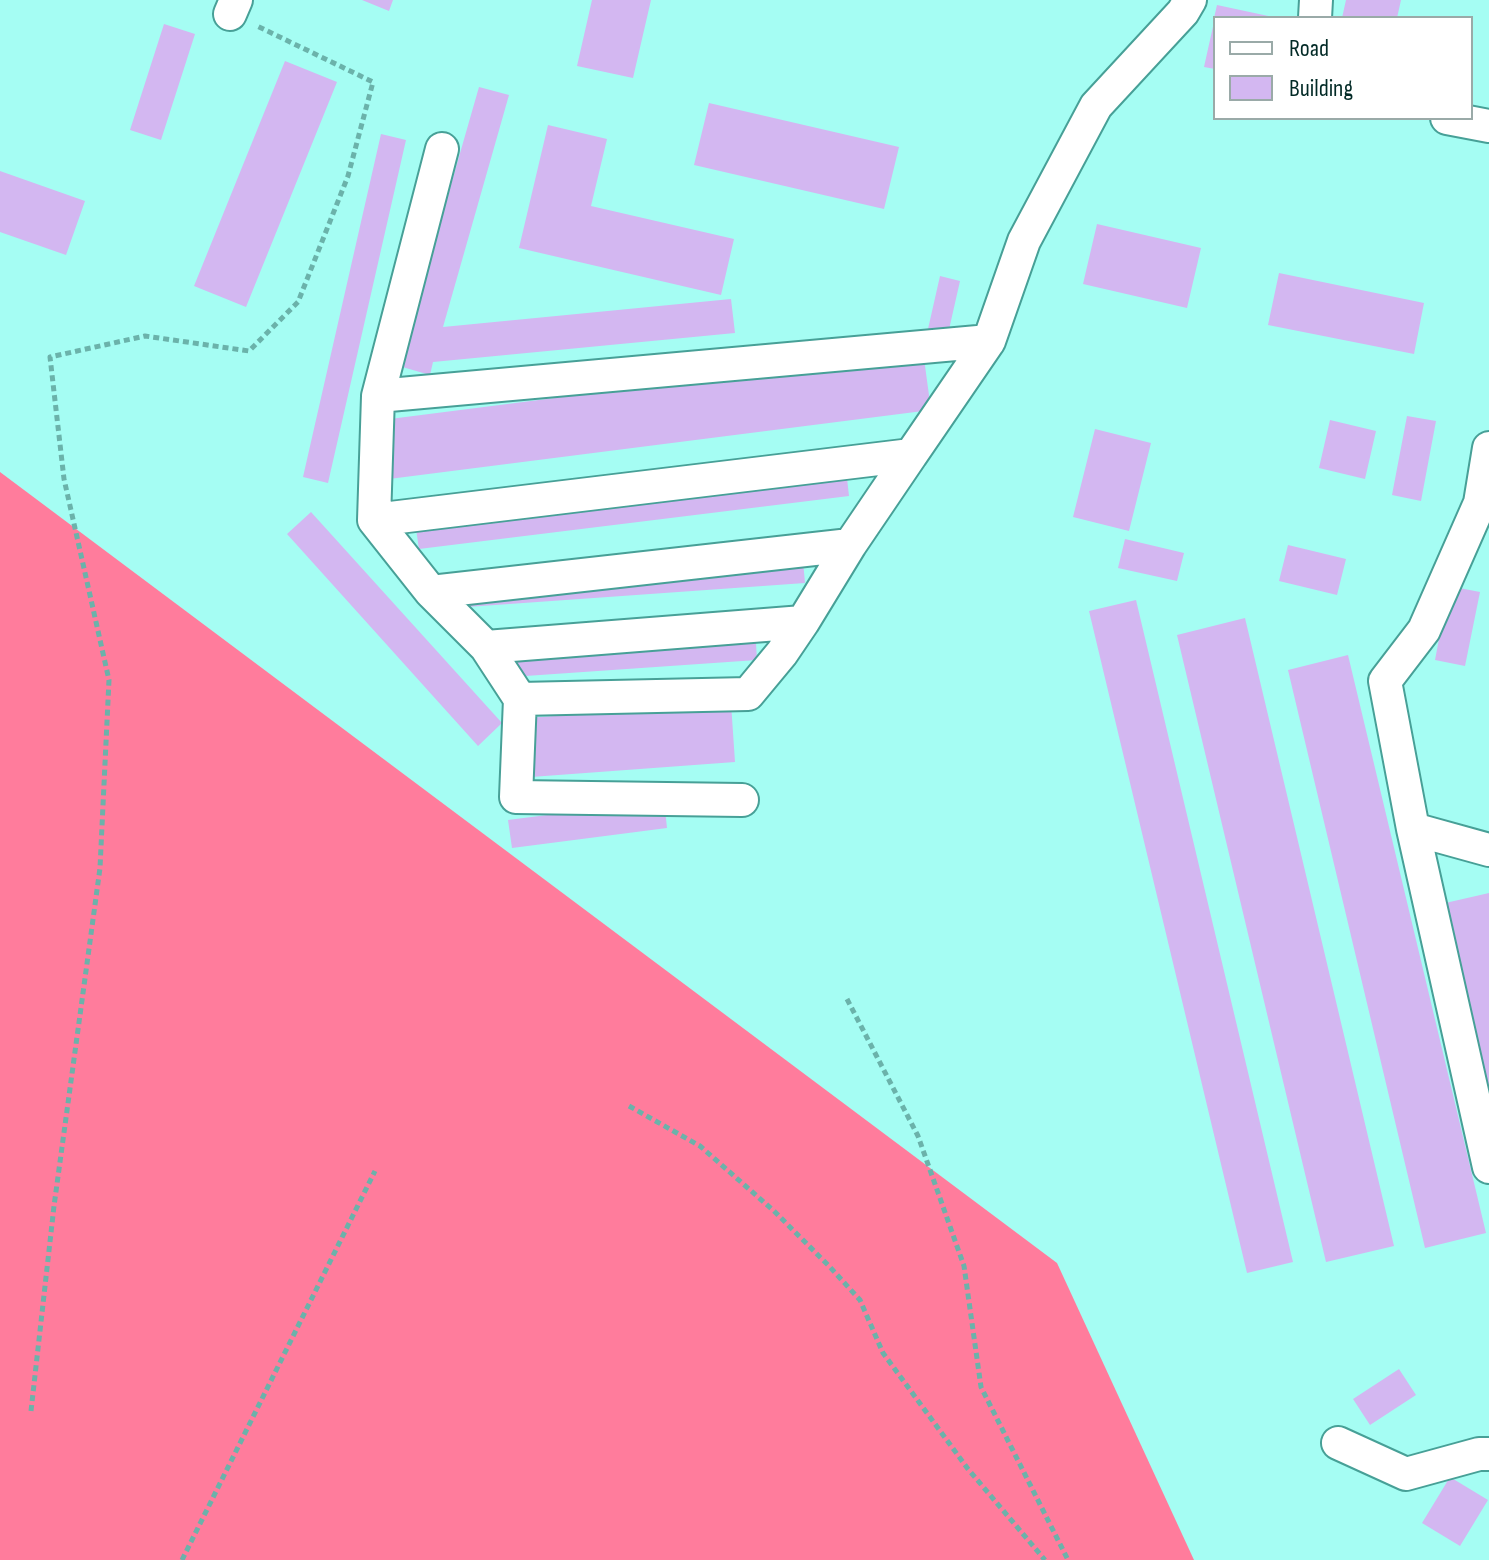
<!DOCTYPE html>
<html>
<head>
<meta charset="utf-8">
<style>
  body { margin:0 }
  #map { position:relative; width:1489px; height:1560px; overflow:hidden; background:#a5fdf3; font-family:"Sofia Sans Condensed",sans-serif }
  canvas { display:block }
  .legend { position:absolute; left:1213px; top:16px; width:260px; height:104px; box-sizing:border-box; background:#fff; border:2px solid #9aaaa8; margin:0; padding:10px 14px; list-style:none; font-size:24px; color:#022a26 }
  .legend li { display:flex; align-items:center; gap:16px; height:40px }
  .legend b { width:40px; border:2px solid #9aaaa8 }
</style>
</head>
<body>
<div id="map">
<canvas width="1489" height="1560"></canvas>
<ul class="legend">
<li><b style="height:10px;background:#fff"></b>Road</li>
<li><b style="height:22px;background:#d3b7f1"></b>Building</li>
</ul>
</div>
<script>
const c = document.querySelector('canvas').getContext('2d');
c.lineJoin = 'round';
function fill(path, color) { c.fillStyle = color; c.fill(path, 'evenodd'); }
const toPath = rows => new Path2D(rows.map(r => 'M' + r).join(''));
function trace(path, color, width, dash) { c.strokeStyle = color; c.lineWidth = width; c.lineCap = dash ? 'butt' : 'round'; c.setLineDash(dash || []); c.stroke(path); }
const forest = toPath([
  [0,472,1057,1263,1194,1560,0,1560]
]);
const building = toPath([
  [362,0,393,0,389,11],
  [592,0,651,0,633,78,577,66],
  [1346,0,1401,0,1397,18,1342,18],
  [1217,5,1273,17,1273,18,1214,18],
  [1214,22,1215,22,1215,69,1204,67],
  [164,24,195,34,161,140,130,130],
  [285,61,337,82,246,307,194,286],
  [479,87,509,95,443,327,731,299,735,333,433,362,430,375,399,366],
  [709,103,899,147,884,209,694,165],
  [548,125,607,139,591,206,734,239,721,295,519,248],
  [381,134,406,140,328,483,303,477],
  [0,171,85,201,66,255,0,232],
  [1097,224,1201,248,1187,308,1083,284],
  [1279,273,1424,303,1414,354,1268,325],
  [940,276,960,281,948,334,928,329],
  [923,351,931,410,389,479,382,420],
  [1407,416,1436,421,1421,501,1392,495],
  [1330,420,1376,431,1365,479,1319,468],
  [1095,429,1151,443,1129,531,1073,517],
  [846,469,849,496,419,549,415,522],
  [311,512,502,723,478,746,287,534],
  [1125,539,1184,553,1177,581,1118,568],
  [1288,545,1346,559,1337,595,1279,581],
  [803,561,805,583,453,608,452,586],
  [1449,586,1480,592,1465,666,1435,660],
  [1136,600,1293,1262,1247,1273,1089,611],
  [1245,618,1394,1246,1326,1262,1177,635],
  [755,627,757,660,511,677,509,644],
  [1348,655,1486,1233,1425,1248,1288,670],
  [731,703,735,762,531,777,527,718],
  [664,800,667,828,512,848,508,820],
  [1489,893,1489,1100,1441,904],
  [1399,1369,1416,1395,1370,1425,1353,1399],
  [1450,1477,1488,1500,1460,1546,1422,1523]
]);
const path = toPath([
  [847,999,918,1136,964,1266,981,1387,1068,1560],
  [629,1106,700,1146,774,1211,829,1266,860,1300,883,1353,968,1469,1045,1560],
  [31,1411,54,1206,100,868,109,680,64,479,50,357,145,336,249,351,298,302,348,176,373,82,257,26],
  [182,1560,375,1171]
]);
const minor = toPath([
  [230,14,236,0],
  [1315,18,1316,0],
  [1447,118,1489,126],
  [442,149,378,396,989,341,1024,241,1096,106,1183,12,1190,0],
  [378,396,374,520,911,455,989,341],
  [1489,448,1480,503,1424,630,1385,681,1413,829,1489,1167],
  [374,520,431,592,850,545,911,455],
  [431,592,486,647,803,622,850,545],
  [486,647,520,699,748,694,782,653,803,622],
  [520,699,516,797,742,800],
  [1413,829,1489,850],
  [1338,1443,1406,1474,1479,1454,1489,1454]
]);
fill(forest, '#ff7c9c');
fill(building, '#d3b7f1');
trace(minor, '#47a097', 36);
trace(path, '#6bb2aa', 5, [6, 4]);
trace(minor, '#fff', 32);
</script>
</body>
</html>
